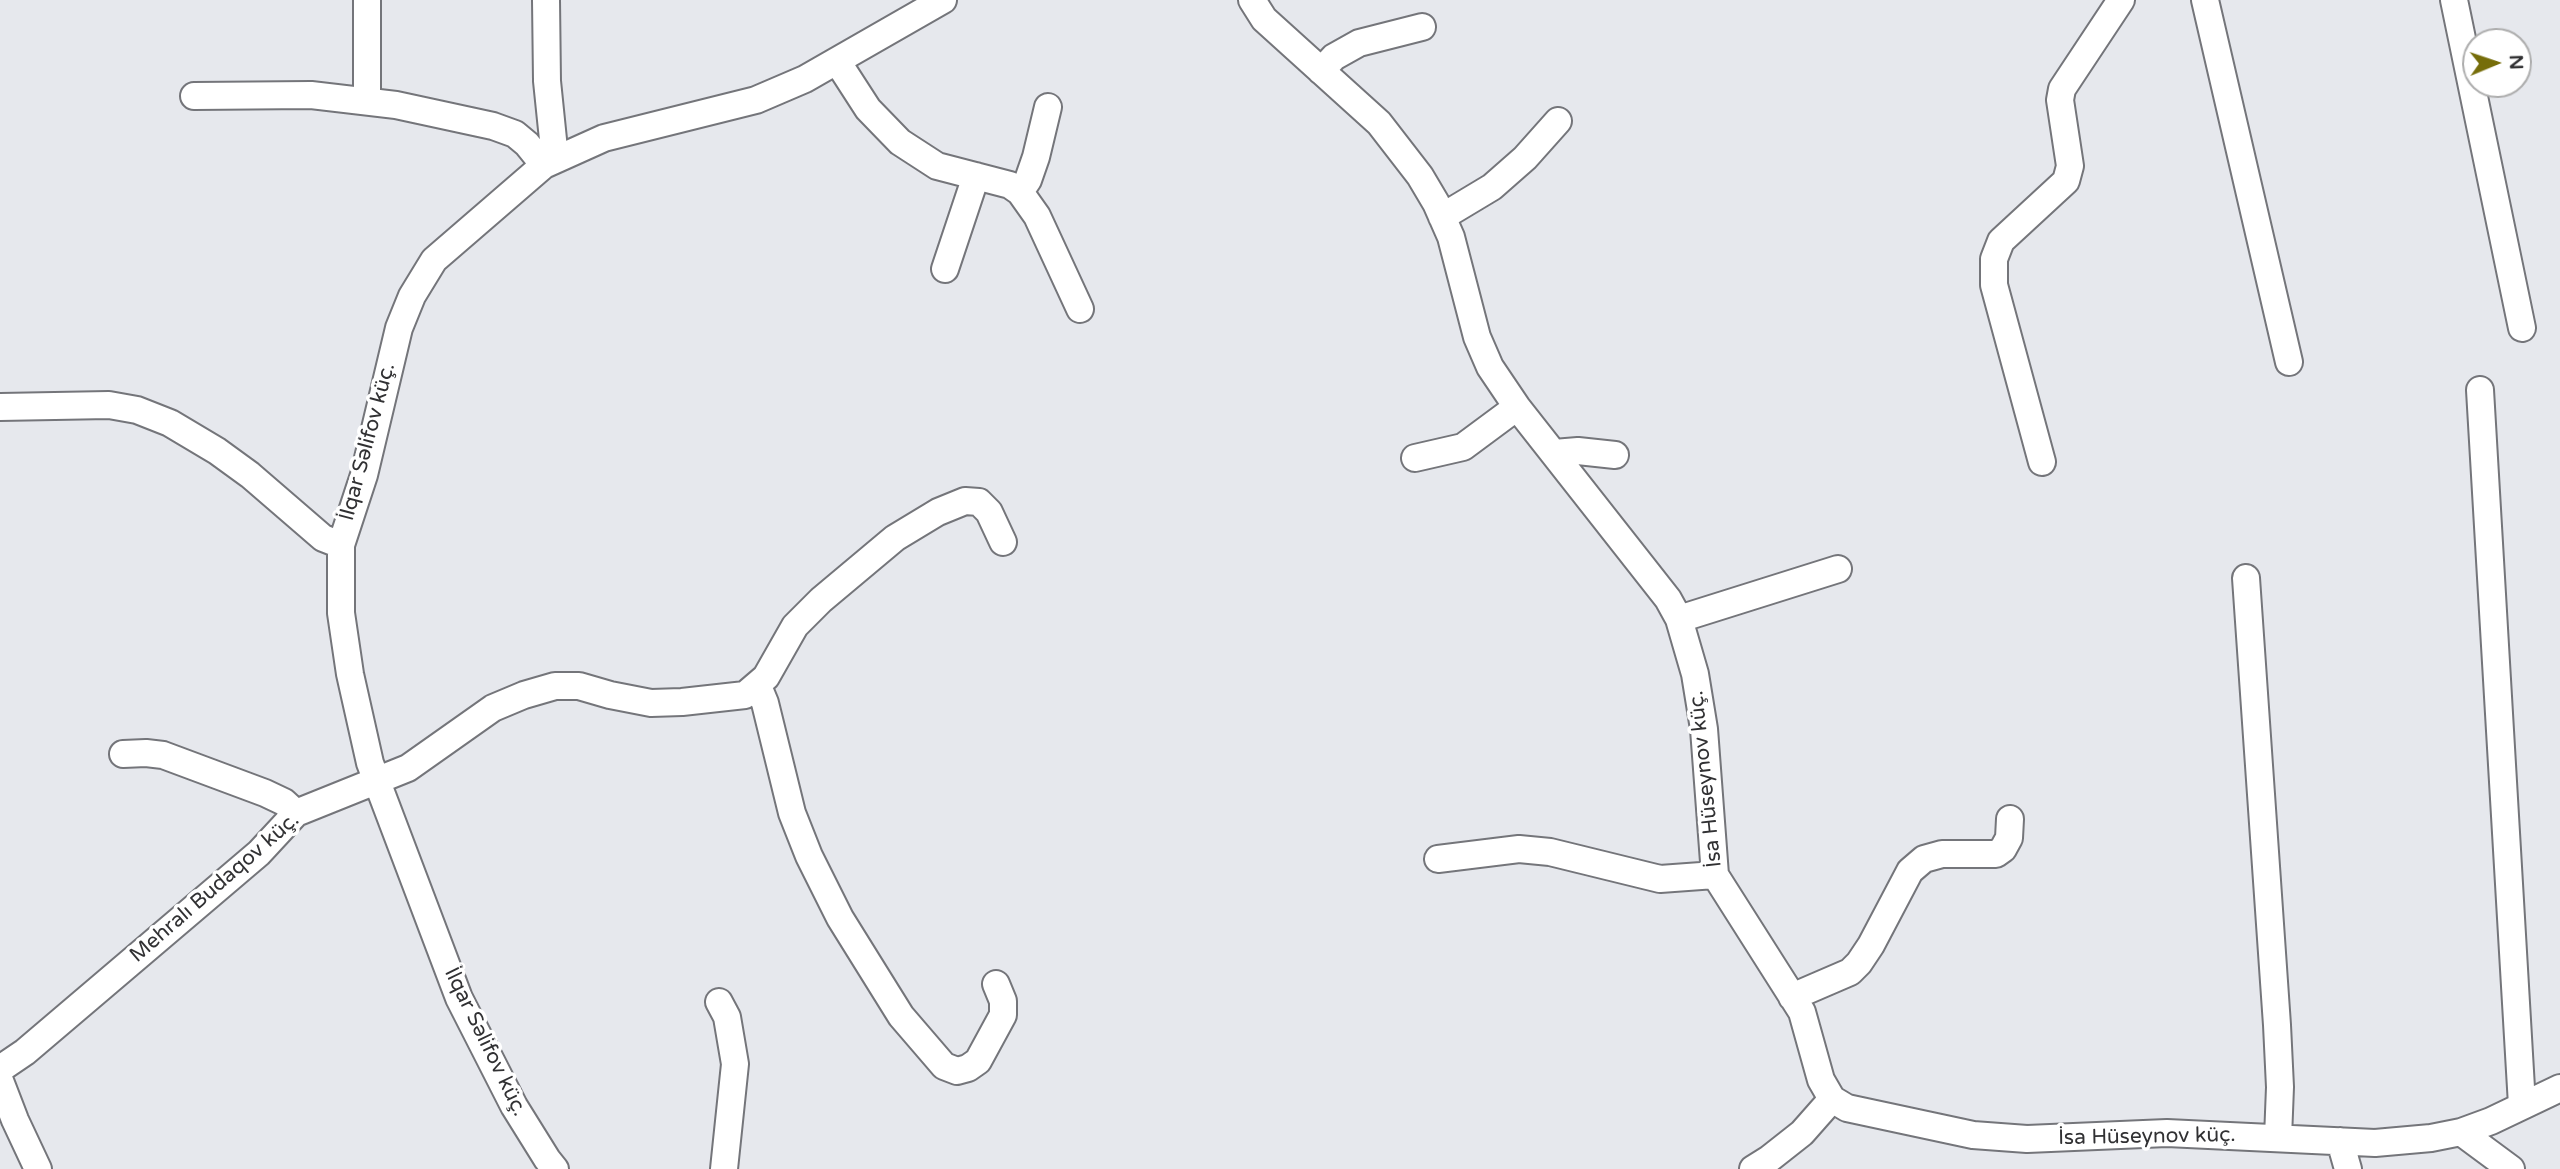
<!DOCTYPE html>
<html>
<head>
<meta charset="utf-8">
<style>
  body { margin:0 }
  #map { position:relative; width:2560px; height:1169px; overflow:hidden; background:#e6e8ed; font-family:"Varela Round",sans-serif }
  canvas { display:block }
  .north { position:absolute; left:2462px; top:28px; width:70px; height:70px; box-sizing:border-box; background:#fff; border:2px solid #adadad; border-radius:50%; rotate:88deg; font-size:19px; font-weight:700; line-height:28px; text-align:center; color:#313133 }
  .north::after { content:''; display:block; margin:auto; width:24px; height:32px; background:#766d0a; clip-path:polygon(50% 0,100% 100%,50% 72%,0 100%) }
</style>
</head>
<body>
<div id="map">
<canvas width="2560" height="1169"></canvas>
<div class="north">N</div>
</div>
<script>
const c = document.querySelector('canvas').getContext('2d');
c.lineJoin = 'round';
const toPath = rows => new Path2D(rows.map(r => 'M' + r).join(''));
function trace(path, color, width, dash) { c.strokeStyle = color; c.lineWidth = width; c.lineCap = dash ? 'butt' : 'round'; c.setLineDash(dash || []); c.stroke(path); }
function label(font, color, halo, rows, align = 'center') {
  c.font = font + ' "Varela Round",sans-serif'; c.lineWidth = 7; c.setLineDash([]); c.textBaseline = 'middle'; c.strokeStyle = halo; c.fillStyle = color; for (const [text, x, y, turn = 0] of rows) {
    c.save(); c.translate(x, y); c.rotate((+turn || 0) * Math.PI / 180); c.textAlign = isNaN(turn) ? turn : align; if (halo) c.strokeText(text, 0, 0); c.fillText(text, 0, 0); c.restore();
  }
}
const minor = toPath([
  [367,0,367,100],
  [546,0,547,81,555,159],
  [1252,0,1264,19,1379,123,1420,176,1436,203,1451,237,1477,337,1490,367,1517,407,1668,599,1679,619,1695,674,1704,729,1715,875,1802,1012,1821,1080,1832,1099,1847,1108,1973,1135,2027,1139,2167,1133,2375,1143,2431,1138,2461,1132,2491,1121,2560,1088],
  [2205,0,2289,362],
  [2454,0,2522,328],
  [837,61,868,109,900,142,937,166,1010,185,1020,192,1037,216,1080,309],
  [1321,71,1334,57,1359,43,1422,27],
  [194,96,311,95,396,105,493,126,515,134,527,144,544,165],
  [1020,192,1028,180,1036,157,1048,107],
  [1442,217,1492,187,1525,158,1558,121],
  [945,269,976,176],
  [2480,390,2522,1105],
  [0,407,109,405,137,410,170,423,217,451,250,475,323,538,341,545],
  [1554,453,1578,451,1615,455],
  [1415,458,1463,447,1517,407],
  [2042,462,1994,285,1994,259,2001,241,2066,181,2070,166,2060,100,2062,89,2121,0],
  [2246,578,2277,1025,2280,1087,2278,1138],
  [1679,619,1838,569],
  [758,686,765,703,792,813,809,856,840,918,901,1016,944,1066,957,1071,968,1068,978,1061,1003,1015,1003,1001,996,984],
  [123,754,146,753,163,755,265,793,284,802,296,813],
  [1438,859,1519,849,1550,852,1660,879,1715,875],
  [1792,997,1850,972,1859,963,1871,945,1910,871,1924,859,1942,854,1996,854,2003,849,2009,838,2010,819],
  [719,1002,727,1017,735,1064,724,1169],
  [0,1069,25,1052,259,853,296,813,408,768,493,708,524,695,555,686,579,686,610,695,651,703,682,702,745,695,766,677,795,626,821,600,895,538,938,512,965,501,979,502,989,512,1003,542],
  [0,1081,15,1120,38,1169],
  [2461,1132,2511,1169],
  [2340,1141,2348,1169],
  [555,1169,547,1159,514,1106,459,998,370,763,350,674,341,613,341,545,364,475,399,328,412,296,434,260,544,165,604,138,756,100,805,79,943,0],
  [1753,1169,1769,1159,1802,1133,1832,1099]
]);
const streetNames = [
  ["İlqar Səlifov küç.",368,442,-75],
  ["İsa Hüseynov küç.",1706,779,-96],
  ["Mehralı Budaqov küç.",215,888,-41],
  ["İlqar Səlifov küç.",485,1042,64],
  ["İsa Hüseynov küç.",2147,1137,-1]
];
trace(minor, '#74757a', 30);
trace(minor, '#fff', 26);
label('21px', '#313133', '#fff', streetNames);
</script>
</body>
</html>
